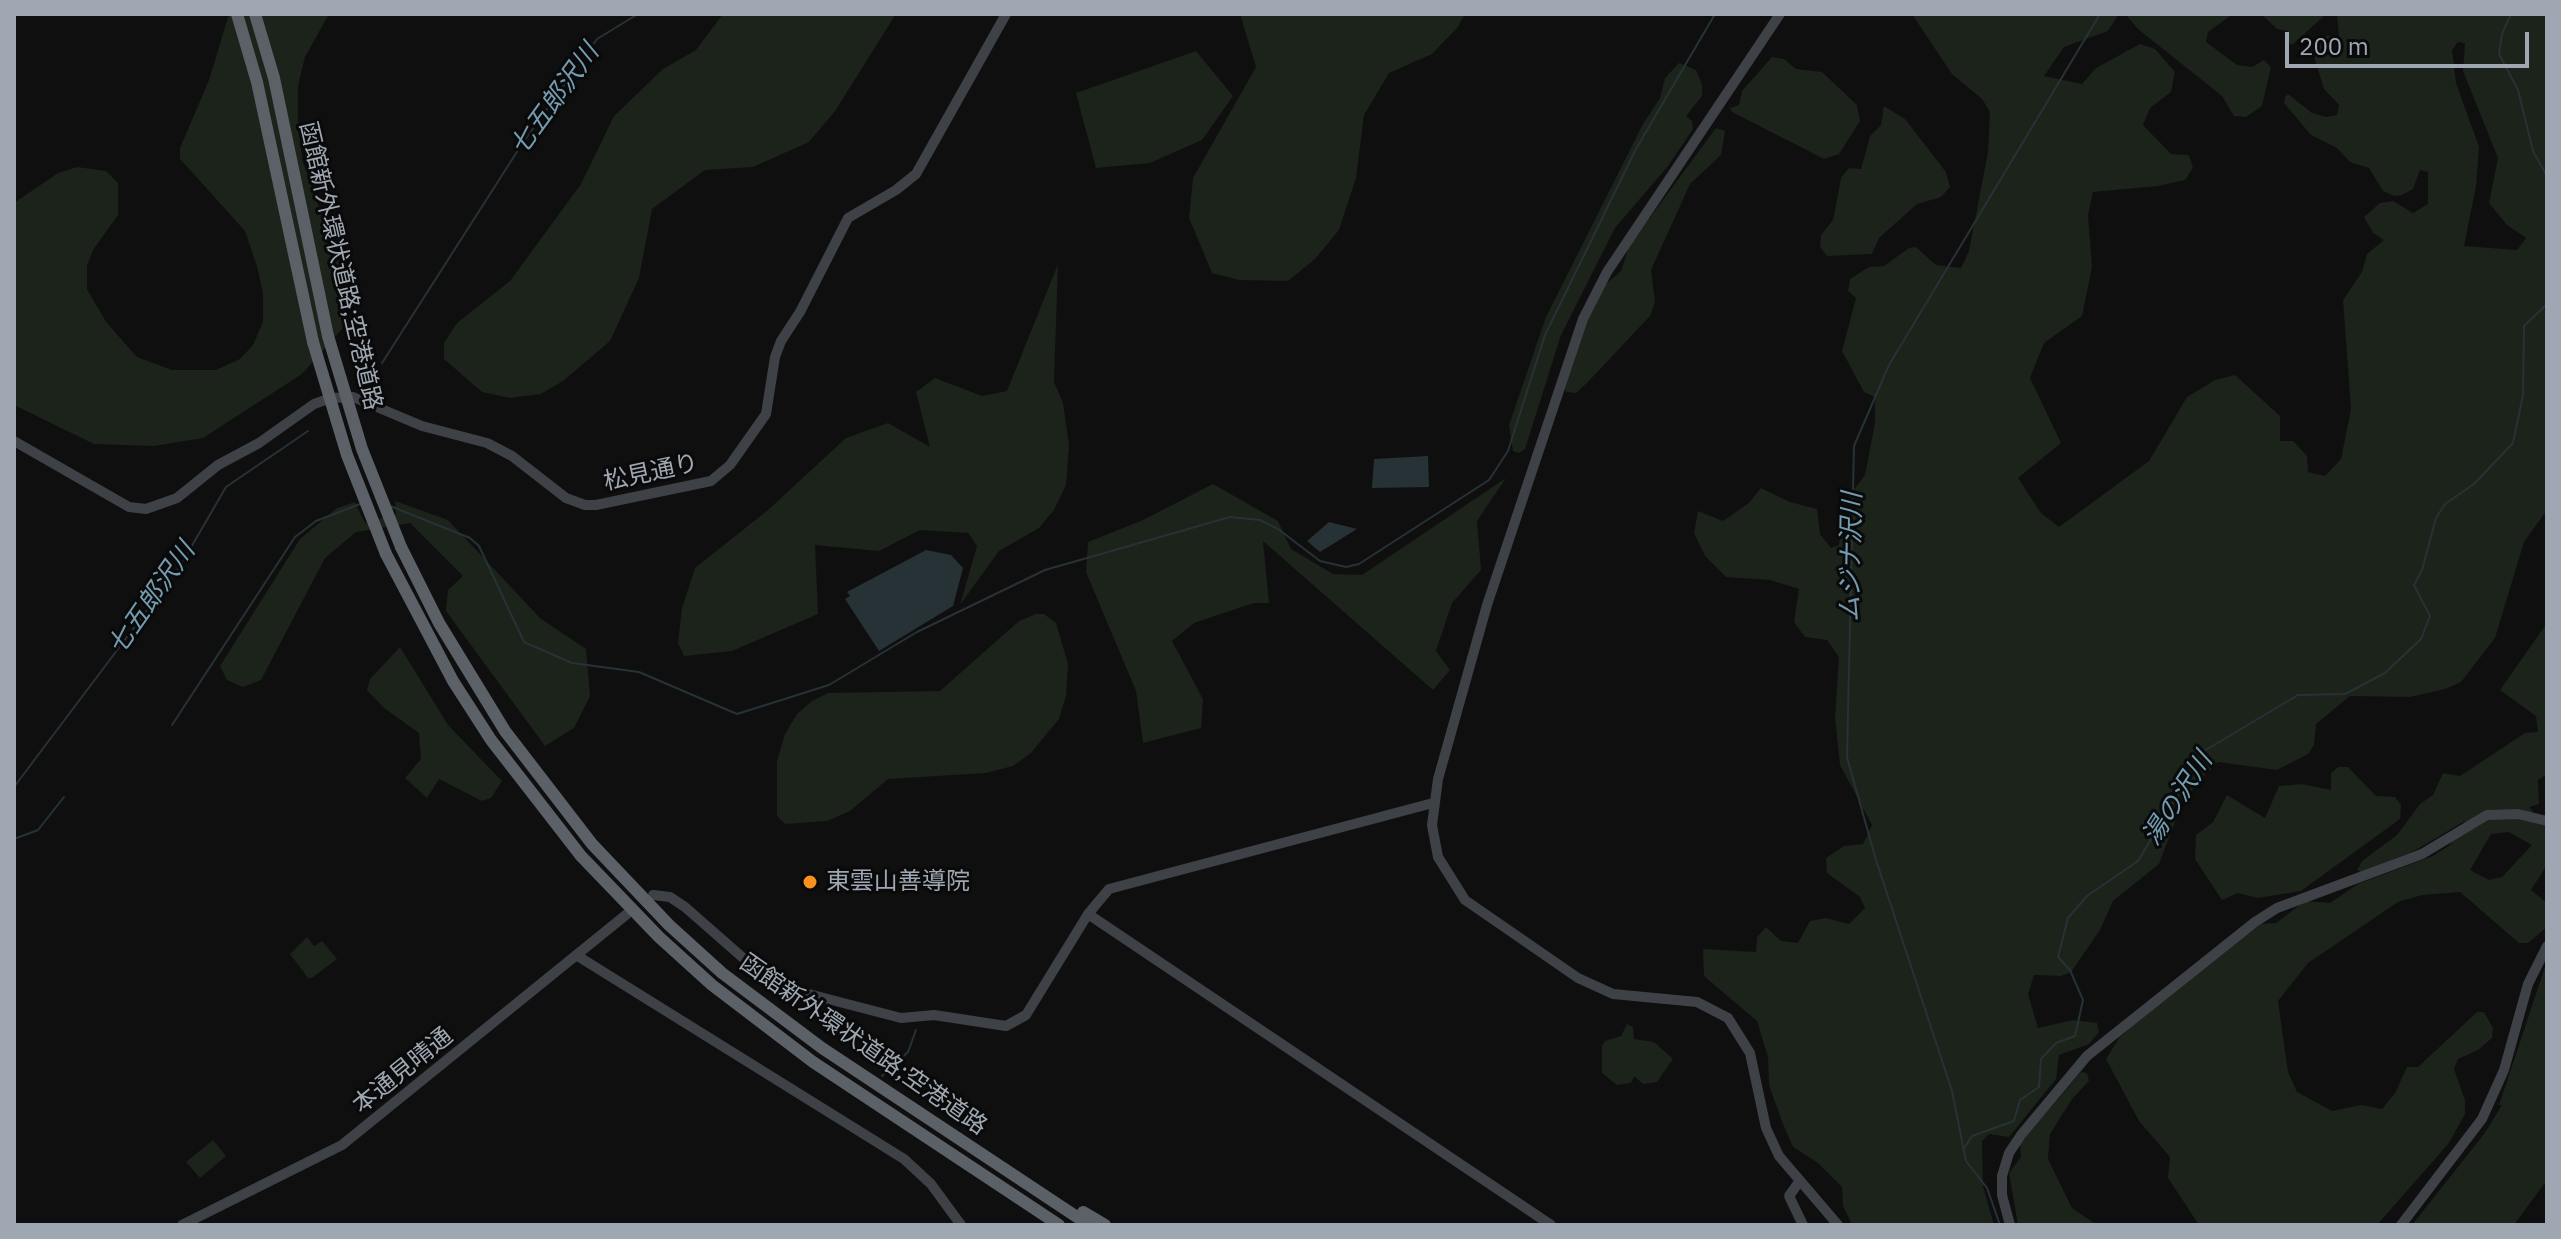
<!DOCTYPE html>
<html>
<head>
<meta charset="utf-8">
<style>
  body { margin:0 }
  #map { position:relative; width:2561px; height:1239px; overflow:hidden; background:#0f0f10; font-family:"IBM Plex Sans",sans-serif }
  canvas { display:block }
  .frame { position:absolute; inset:0; border:16px solid #9fa8b2; pointer-events:none }
  .scale { position:absolute; left:2285px; top:32px; width:244px; height:36px; box-sizing:border-box; border:4px solid #9fa8b2; border-top:0; padding-left:10px; font-size:24px; line-height:28px; white-space:nowrap; color:#9fa8b2; -webkit-text-stroke:6px #0a0a0b; paint-order:stroke }
</style>
</head>
<body>
<div id="map">
<canvas width="2561" height="1239"></canvas>
<div class="frame"></div>
<div class="scale">200 m</div>
</div>
<script>
const c = document.querySelector('canvas').getContext('2d');
c.lineJoin = 'round';
function fill(path, color) { c.fillStyle = color; c.fill(path, 'evenodd'); }
const toPath = rows => new Path2D(rows.map(r => 'M' + r).join(''));
function trace(path, color, width, dash) { c.strokeStyle = color; c.lineWidth = width; c.lineCap = dash ? 'butt' : 'round'; c.setLineDash(dash || []); c.stroke(path); }
function label(font, color, halo, rows, align = 'center') {
  c.font = font + ' "IBM Plex Sans","Noto Sans JP",sans-serif'; c.lineWidth = 6; c.setLineDash([]); c.textBaseline = 'middle'; c.strokeStyle = halo; c.fillStyle = color; for (const [text, x, y, turn = 0] of rows) {
    c.save(); c.translate(x, y); c.rotate((+turn || 0) * Math.PI / 180); c.textAlign = isNaN(turn) ? turn : align; if (halo) c.strokeText(text, 0, 0); c.fillText(text, 0, 0); c.restore();
  }
}
const green = toPath([
  [229,14,329,14,305,57,298,86,298,117,302,159,342,271,342,329,302,374,203,438,154,446,94,444,14,405,14,203,58,173,77,167,106,171,118,183,118,215,93,250,87,266,87,289,106,322,137,357,172,370,216,370,240,359,253,345,263,322,263,293,257,266,245,231,180,159,180,148,209,80],
  [723,14,896,14,835,111,809,142,753,167,705,170,652,209,639,278,610,341,563,381,541,394,510,398,482,392,444,359,444,343,457,323,510,281,581,184,614,116,663,69,696,50],
  [1240,14,1465,14,1458,27,1432,54,1389,73,1364,115,1356,178,1339,230,1315,259,1288,281,1239,280,1212,273,1189,218,1193,178,1256,67],
  [1912,14,2119,14,2108,31,2064,47,2044,76,2082,84,2096,68,2140,44,2155,49,2175,72,2171,92,2150,108,2143,125,2171,154,2189,155,2193,168,2185,180,2158,186,2093,192,2088,215,2092,267,2082,316,2044,343,2030,378,2061,443,2018,478,2041,513,2059,527,2149,461,2187,397,2215,380,2235,375,2280,416,2280,441,2293,441,2307,456,2308,472,2325,476,2341,459,2351,409,2343,300,2362,272,2367,254,2384,240,2373,233,2364,217,2380,203,2393,201,2413,213,2428,204,2428,172,2420,170,2413,189,2402,195,2394,196,2383,191,2369,168,2350,162,2337,148,2311,135,2284,103,2285,97,2288,94,2312,113,2326,117,2337,115,2339,105,2324,89,2312,50,2319,36,2330,36,2335,50,2340,49,2337,14,2547,14,2547,510,2524,542,2495,638,2461,682,2445,689,2410,697,2350,696,2316,724,2314,745,2308,754,2277,770,2218,762,2203,777,2183,801,2159,864,2113,901,2100,930,2071,972,2061,976,2034,975,2028,994,2038,1028,2073,1020,2097,1023,2099,1032,2089,1044,2059,1055,2056,1079,2009,1137,1989,1134,1982,1141,1983,1186,1994,1225,1852,1225,1843,1206,1842,1187,1818,1163,1793,1147,1783,1124,1769,1085,1768,1057,1757,1021,1704,976,1703,949,1756,952,1757,937,1766,927,1781,941,1798,943,1810,921,1826,918,1849,924,1865,908,1860,897,1827,873,1826,858,1844,846,1863,844,1872,825,1840,765,1835,717,1839,657,1827,640,1805,637,1794,622,1799,589,1770,580,1726,577,1705,556,1694,533,1698,511,1723,521,1749,503,1761,488,1790,502,1817,509,1820,534,1831,548,1839,545,1845,501,1865,475,1875,423,1875,397,1864,392,1842,351,1856,298,1848,291,1850,279,1869,267,1884,266,1909,248,1916,247,1936,265,1961,268,1969,251,1988,152,1990,112,1982,99,1952,74],
  [2458,42,2465,43,2463,71,2498,158,2489,203,2507,225,2526,238,2517,250,2464,246,2476,186,2479,147,2456,83,2452,50],
  [2125,14,2233,14,2208,32,2206,42,2237,65,2252,67,2264,60,2271,67,2262,106,2246,117,2234,116,2222,96,2138,29],
  [2261,14,2326,14,2292,45,2284,38,2288,31,2277,29],
  [1196,51,1233,96,1202,140,1150,163,1096,168,1076,93],
  [1772,57,1784,59,1796,69,1822,72,1857,105,1860,121,1839,154,1824,159,1732,112,1730,108,1739,105,1742,91],
  [1679,63,1696,70,1702,85,1702,96,1686,116,1692,121,1693,129,1668,166,1615,228,1561,335,1525,449,1519,453,1513,451,1509,425,1546,317,1643,124,1660,98,1665,78],
  [1884,106,1905,119,1946,172,1950,187,1941,197,1917,204,1879,238,1872,254,1827,256,1820,247,1821,235,1833,220,1841,178,1849,168,1861,169,1870,136,1881,125],
  [1716,128,1725,131,1721,155,1690,184,1651,270,1655,302,1650,316,1587,383,1576,393,1566,392,1562,384,1579,338,1606,284,1621,271,1629,246],
  [1058,264,1054,382,1063,403,1069,445,1066,485,1054,510,1039,528,999,551,960,605,977,546,968,533,920,530,879,551,815,545,818,614,732,651,684,656,678,643,682,608,695,568,768,510,846,438,888,423,930,447,916,392,935,378,982,396,1007,391],
  [1506,478,1477,521,1481,570,1452,603,1436,651,1450,670,1433,690,1263,541,1269,603,1254,603,1194,623,1172,641,1203,699,1201,728,1143,743,1136,691,1086,572,1088,542,1143,520,1213,484,1278,521,1291,549,1333,574,1362,575],
  [395,501,448,520,540,618,586,649,590,696,574,728,545,746,446,611,448,590,463,576,410,523,356,532,325,558,261,680,243,687,227,680,220,666,300,539,337,508,355,502,365,523,396,514],
  [1036,614,1044,614,1056,623,1068,664,1066,696,1059,719,1031,753,1013,766,986,773,888,779,850,811,827,821,785,824,777,816,777,761,785,734,797,714,812,701,828,693,940,691,1019,621],
  [2547,623,2547,774,2538,780,2539,804,2529,807,2547,827,2547,865,2531,890,2547,903,2547,927,2528,943,2519,943,2460,892,2422,895,2398,902,2308,963,2278,1001,2288,1072,2297,1092,2332,1111,2361,1105,2382,1109,2395,1093,2407,1067,2418,1067,2477,1012,2484,1012,2493,1028,2492,1038,2478,1050,2458,1059,2454,1069,2465,1100,2465,1114,2449,1143,2377,1225,2199,1225,2168,1178,2170,1157,2139,1121,2106,1059,2119,1038,2154,1006,2261,924,2276,923,2305,901,2330,903,2358,884,2433,856,2450,845,2465,821,2414,851,2361,872,2357,870,2362,861,2397,835,2420,804,2433,795,2443,773,2460,776,2525,733,2538,732,2536,716,2500,690],
  [2509,832,2532,845,2502,877,2489,880,2470,870,2491,834],
  [400,647,448,725,502,781,491,798,482,801,439,779,427,798,405,778,421,759,419,733,384,708,367,690,370,679],
  [2338,767,2348,767,2376,796,2395,797,2401,805,2400,819,2301,891,2258,898,2238,893,2222,900,2195,859,2196,835,2213,822,2227,795,2265,818,2279,786,2302,784,2331,790,2331,773],
  [307,937,314,946,322,941,337,959,312,978,308,978,290,954],
  [2547,961,2547,1180,2514,1225,2412,1225,2484,1134,2502,1105,2499,1105],
  [1627,1024,1633,1027,1634,1039,1654,1042,1673,1059,1657,1082,1643,1084,1634,1076,1631,1083,1617,1085,1602,1073,1602,1046,1605,1041,1621,1036],
  [2081,1072,2087,1073,2089,1081,2072,1099,2050,1134,2048,1159,2072,1208,2097,1225,2018,1225,2009,1173,2021,1157,2020,1144],
  [213,1140,226,1156,200,1178,186,1162]
]);
const water = toPath([
  [1428,456,1429,487,1372,488,1374,459],
  [1329,522,1357,529,1320,552,1307,541],
  [926,550,951,555,963,568,953,606,879,651,845,599,850,596,847,592]
]);
const stream = toPath([
  [2511,14,2502,34,2499,54,2518,90,2533,151,2547,176],
  [382,363,522,144,597,39,638,14],
  [360,392,366,384],
  [390,506,470,538,479,546,524,642,572,663,639,672,737,714,829,685,917,632,1045,570,1230,517,1260,520,1278,529,1320,561,1346,567,1359,564,1489,480,1508,451,1545,335,1636,149,1715,14],
  [172,725,295,537,316,521,360,504],
  [14,787,179,568,226,487,308,431],
  [14,839,38,830,64,797],
  [882,1076,908,1052,916,1030],
  [1965,1147,1972,1136,2014,1121,2020,1100,2039,1087,2041,1059,2056,1043,2075,1036,2083,1000,2070,970,2058,957,2068,918,2087,896,2138,861,2204,751,2298,695,2345,694,2385,673,2421,639,2430,616,2414,585,2422,570,2436,518,2445,504,2474,484,2513,443,2523,395,2524,326,2547,304],
  [2000,1225,1987,1188,1966,1161,1952,1091,1876,860,1847,757,1854,446,1889,365,2100,14]
]);
const secondary = toPath([
  [1780,14,1607,272,1583,319,1487,605,1438,779,1432,825,1438,857,1465,900,1578,978,1613,994,1697,1002,1728,1018,1750,1053,1766,1128,1779,1156,1838,1225],
  [14,441,129,507,146,509,177,498,218,465,259,443,314,404,331,398,353,397,422,426,487,443,512,456,566,498,585,505,596,505,711,481,730,465,766,414,775,357,781,341,800,312,848,218,896,190,916,174,1006,14],
  [653,895,670,897,685,907,774,985,901,1018,934,1015,1006,1026,1026,1015,1088,914,1109,889,1433,803],
  [1088,914,1551,1225],
  [576,955,904,1159,931,1184,961,1225],
  [1799,1182,1789,1196,1803,1225],
  [182,1225,342,1145,627,914],
  [2010,1225,2002,1195,2002,1176,2009,1153,2021,1135,2087,1056,2255,922,2277,908,2422,854,2487,815,2518,814,2547,821],
  [2401,1225,2482,1119,2504,1070,2528,984,2547,946]
]);
const highway = toPath([
  [237,14,257,82,313,342],
  [255,14,274,78,328,336],
  [401,547,439,623,505,731,592,844,669,925,722,973,822,1048,1089,1225],
  [386,554,453,681,491,740,581,856,659,937,712,985,813,1062,1059,1225],
  [1083,1212,1105,1225]
]);
const highwayBridge = toPath([
  [328,336,362,449,401,547],
  [313,342,347,455,386,554]
]);
const markers = [
  [810,882,8,"#f9911e"]
];
const streetNames = [
  ["函館新外環状道路;空港道路",340,266,77],
  ["松見通り",651,473,-12],
  ["函館新外環状道路;空港道路",863,1045,35],
  ["本通見晴通",403,1071,-39]
];
const poiNames = [
  ["東雲山善導院",826,882]
];
const waterNames = [
  ["七五郎沢川",555,100,-54],
  ["ムジナ沢川",1852,557,-89],
  ["七五郎沢川",152,599,-55],
  ["湯の沢川",2178,799,-57]
];
fill(green, '#1b231b');
fill(water, '#273236');
trace(stream, '#273236', 2);
trace(secondary, '#3e4146', 10);
trace(highway, '#5c6067', 12);
trace(highwayBridge, '#5c6067', 12);
for (const [x, y, r, color] of markers) { const dot = new Path2D(); dot.arc(x, y, r, 0, 2 * Math.PI); c.fillStyle = color; c.fill(dot); trace(dot, '#0a0a0b', 3); }
label('24px', '#9fa8b2', '#0a0a0b', streetNames);
label('24px', '#9fa8b2', '#0a0a0b', poiNames, 'left');
label('italic 26px', '#749cb0', '#0a0a0b', waterNames);
</script>
</body>
</html>
